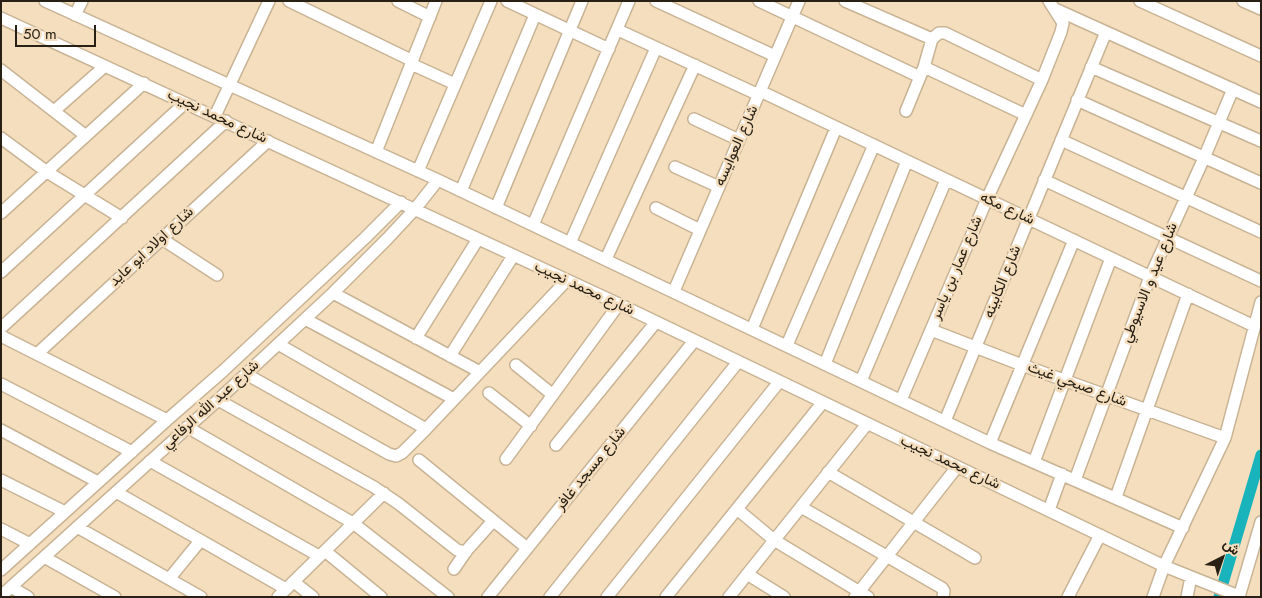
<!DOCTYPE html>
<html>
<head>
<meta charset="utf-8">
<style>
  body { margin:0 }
  #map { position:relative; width:1262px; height:598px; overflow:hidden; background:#f4debe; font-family:Jost,Vazirmatn,sans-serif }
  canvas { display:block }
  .frame { position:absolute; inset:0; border:2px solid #282014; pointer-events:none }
  .north { position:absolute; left:1197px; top:533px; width:50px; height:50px; -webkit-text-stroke:4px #f4debe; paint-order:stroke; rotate:41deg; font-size:14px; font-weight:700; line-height:20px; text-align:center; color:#282014 }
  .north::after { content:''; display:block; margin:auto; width:18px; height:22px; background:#282014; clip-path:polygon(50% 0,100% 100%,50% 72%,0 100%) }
  .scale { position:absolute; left:15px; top:25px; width:81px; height:22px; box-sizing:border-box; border:2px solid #282014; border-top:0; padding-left:6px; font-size:15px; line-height:18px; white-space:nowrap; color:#282014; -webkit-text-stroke:4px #f4debe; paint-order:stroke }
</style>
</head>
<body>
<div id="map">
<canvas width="1262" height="598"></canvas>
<div class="frame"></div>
<div class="north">ش</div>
<div class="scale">50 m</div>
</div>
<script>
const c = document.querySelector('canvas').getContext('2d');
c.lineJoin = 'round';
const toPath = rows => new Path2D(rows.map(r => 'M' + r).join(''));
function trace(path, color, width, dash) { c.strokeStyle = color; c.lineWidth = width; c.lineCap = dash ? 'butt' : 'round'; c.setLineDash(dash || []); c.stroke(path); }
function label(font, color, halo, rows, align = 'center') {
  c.font = font + ' Jost,Vazirmatn,sans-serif'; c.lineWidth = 5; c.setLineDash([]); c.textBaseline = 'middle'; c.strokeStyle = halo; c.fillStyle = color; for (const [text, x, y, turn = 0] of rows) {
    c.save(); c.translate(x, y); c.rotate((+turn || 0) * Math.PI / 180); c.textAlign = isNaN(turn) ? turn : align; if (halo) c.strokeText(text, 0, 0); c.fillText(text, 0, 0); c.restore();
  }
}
const canal = toPath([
  [1219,597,1261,455]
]);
const minor = toPath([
  [45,1,438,180,990,443,1183,528],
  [289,1,413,61],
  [398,1,430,17],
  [507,1,609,49],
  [656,1,775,56],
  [759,1,920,77],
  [845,1,932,39,939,33,945,33,1042,80],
  [1140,1,1261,56],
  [1243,1,1261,9],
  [1055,9,1261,102],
  [75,15,82,1],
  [1,18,619,304,1164,566,1239,596],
  [618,30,759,95],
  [411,64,455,84],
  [924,67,1026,115],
  [1091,67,1261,141],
  [1,70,86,136],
  [760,91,1254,326],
  [1077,100,1261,183],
  [54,111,105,66],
  [906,111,924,67,932,39],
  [215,116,269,1],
  [694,119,739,140],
  [1,138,47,172,122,218],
  [1061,140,1261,232],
  [376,152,436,1],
  [675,167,719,187],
  [418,171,491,1],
  [1044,180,1261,281],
  [461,191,535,15],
  [496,208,582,1],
  [656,208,700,230],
  [1,213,144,83],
  [533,225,629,1],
  [162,239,217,275],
  [570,243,656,48],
  [606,259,695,65],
  [1,272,185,103],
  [674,291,799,1],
  [333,293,480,372],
  [305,319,454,399],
  [1,328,226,121],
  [752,329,836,128],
  [931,330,1022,365,1225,438],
  [1,336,167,420],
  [416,338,478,239],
  [278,344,426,429],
  [787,345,874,145],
  [37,354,268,141],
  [450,356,513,256],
  [825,364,907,161],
  [516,365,553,395],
  [246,374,389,454,396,456,402,453,426,429,567,280],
  [861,381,946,180],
  [1,384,132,452],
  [489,393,531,426],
  [218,400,374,487,399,504,457,550,466,552],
  [901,400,987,199,1042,80,1061,32,1063,23,1049,1],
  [945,421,1106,32],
  [187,427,353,523,448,597],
  [1,430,98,482],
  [990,443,1074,240],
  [556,445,656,322],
  [506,459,619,304],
  [419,460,527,548],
  [150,461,319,556],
  [1034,462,1111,258],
  [828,472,975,558],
  [1,480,65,512],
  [1075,480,1150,277,1204,158,1233,89],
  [116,492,286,589],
  [1116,497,1188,294],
  [801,507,942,588,944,591,943,597],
  [737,509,774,540,868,597],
  [1049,510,1062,474],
  [77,527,201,597],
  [1,529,30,544],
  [325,551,381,597],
  [44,557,115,597],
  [454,569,467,550,493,521],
  [1,570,167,420,223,371,365,238,401,202],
  [747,574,784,597],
  [169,579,200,541],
  [294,582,313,597],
  [11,587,28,597],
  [1,596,218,400,333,293,388,238,415,209,438,180],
  [278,597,384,493],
  [488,597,694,341],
  [550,597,738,362],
  [607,597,779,382],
  [666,597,823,402],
  [729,597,867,424],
  [855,597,957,467],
  [1068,597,1100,535],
  [1153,597,1164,566,1225,438,1261,302],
  [1187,597,1191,577],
  [1239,597,1261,522]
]);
const streetNames = [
  ["شارع محمد نجيب",217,117,25],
  ["شارع العوايسه",737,146,-66],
  ["شارع مكه",1007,209,25],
  ["شارع اولاد ابو عايد",152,247,-43],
  ["شارع عمار بن ياسر",957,268,-67],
  ["شارع الكابينه",1003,282,-68],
  ["شارع عيد و الاسيوطي",1150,283,-68],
  ["شارع محمد نجيب",584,289,25],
  ["شارع صبحي غيث",1077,385,20],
  ["شارع عبد الله الرفاعي",211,405,-42],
  ["شارع محمد نجيب",950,463,25],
  ["شارع مسجد غافر",591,469,-51]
];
trace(canal, '#19b3bb', 11);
trace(minor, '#c8b395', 14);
trace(minor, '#fff', 11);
label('15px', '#282014', '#f4debe', streetNames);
</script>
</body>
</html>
